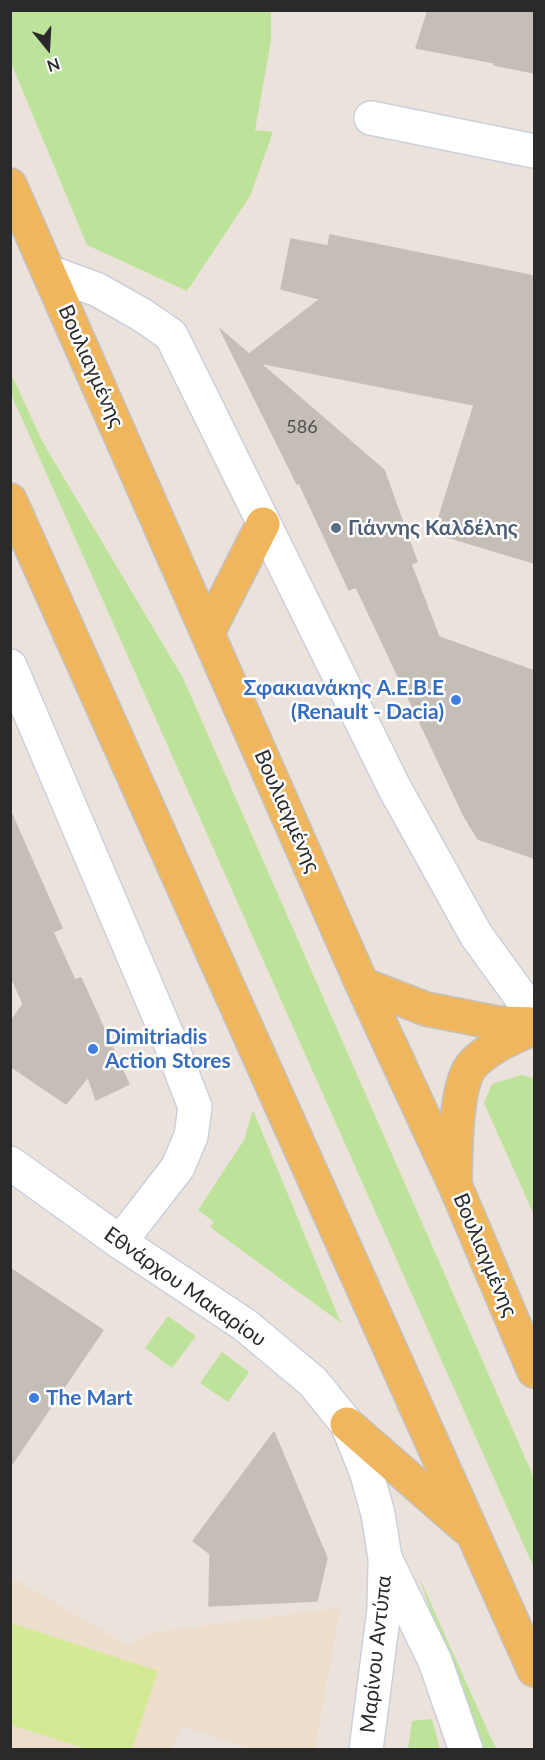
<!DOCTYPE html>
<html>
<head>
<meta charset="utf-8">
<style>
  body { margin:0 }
  #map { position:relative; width:545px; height:1760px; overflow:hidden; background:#ece2dc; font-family:Lato,sans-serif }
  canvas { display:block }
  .frame { position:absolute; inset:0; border:12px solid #2a2a2a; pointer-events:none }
  .north { position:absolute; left:18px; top:18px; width:60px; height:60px; -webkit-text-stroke:4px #fff; paint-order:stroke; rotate:162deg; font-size:16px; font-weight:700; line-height:24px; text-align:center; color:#2a2a2a }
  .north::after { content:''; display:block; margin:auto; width:21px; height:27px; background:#2a2a2a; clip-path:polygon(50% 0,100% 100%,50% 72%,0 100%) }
</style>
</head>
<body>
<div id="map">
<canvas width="545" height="1760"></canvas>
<div class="frame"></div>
<div class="north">N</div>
</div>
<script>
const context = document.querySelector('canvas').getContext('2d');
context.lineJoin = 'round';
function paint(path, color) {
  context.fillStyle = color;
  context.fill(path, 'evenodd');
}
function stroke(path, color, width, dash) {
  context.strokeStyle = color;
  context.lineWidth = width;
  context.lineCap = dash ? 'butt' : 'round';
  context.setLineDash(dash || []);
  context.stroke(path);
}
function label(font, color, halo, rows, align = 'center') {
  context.font = font + ' Lato,sans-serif';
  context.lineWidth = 5;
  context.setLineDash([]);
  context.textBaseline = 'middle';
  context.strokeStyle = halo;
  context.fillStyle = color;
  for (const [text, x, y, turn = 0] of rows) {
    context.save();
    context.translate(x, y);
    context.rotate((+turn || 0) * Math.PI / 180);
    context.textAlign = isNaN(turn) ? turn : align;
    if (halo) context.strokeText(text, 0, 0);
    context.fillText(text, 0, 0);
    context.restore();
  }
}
const education = new Path2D(`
  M 10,1576 L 128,1646 L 150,1633 L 340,1608 L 315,1749 L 251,1749 L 181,1726 L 172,1749 L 132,1749 L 158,1671 L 11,1623 Z
  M 11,1725 L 87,1749 L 11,1749 Z`);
const green = new Path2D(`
  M 10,11 L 271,11 L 271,41 L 255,130 L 273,132 L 250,196 L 187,291 L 87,245 L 11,63 Z
  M 10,371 L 42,441 L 183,678 L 534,1478 L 534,1568 L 11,394 Z
  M 522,1075 L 534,1078 L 534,1215 L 484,1103 L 492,1084 Z
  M 253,1110 L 341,1323 L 210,1227 L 214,1222 L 198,1210 L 244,1140 Z
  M 168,1316 L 196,1336 L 172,1368 L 145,1348 Z
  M 222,1352 L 249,1372 L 228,1402 L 200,1383 Z
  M 419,1577 L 491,1738 L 497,1749 L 478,1749 Z
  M 432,1719 L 440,1749 L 408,1749 L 412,1721 Z`);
const pitch = new Path2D(`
  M 11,1623 L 158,1671 L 132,1749 L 87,1749 L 11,1725 Z`);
const building = new Path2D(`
  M 428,10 L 534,10 L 534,73 L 494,65 L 495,63 L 416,48 Z
  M 330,235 L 534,276 L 534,563 L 434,533 L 474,405 L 260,363 L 384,470 L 417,562 L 411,564 L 439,637 L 534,671 L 534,858 L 478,839 L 464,816 L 356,587 L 349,590 L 299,483 L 297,484 L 220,329 L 249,354 L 320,299 L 281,289 L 291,239 L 328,246 Z
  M 10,810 L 62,928 L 53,932 L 75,980 L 81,978 L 129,1084 L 96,1100 L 88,1077 L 66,1104 L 10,1066 L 10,1023 L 23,1004 L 10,974 Z
  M 10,1268 L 103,1330 L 10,1467 Z
  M 274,1432 L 327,1558 L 317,1601 L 209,1606 L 210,1554 L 193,1541 Z`);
const street = new Path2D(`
  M 371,118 L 534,151
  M 10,666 L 168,1037 L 195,1107 L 191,1136 L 178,1167 L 120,1242
  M 10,1163 L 120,1242 L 245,1325 L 313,1382 L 347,1424 L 366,1471 L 378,1514 L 385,1558 L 435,1661 L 466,1750
  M 366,1750 L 384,1610 L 385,1562`);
const secondary = new Path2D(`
  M 49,272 L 98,290 L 142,315 L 171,335 L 394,787 L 476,935 L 534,1015`);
const primary = new Path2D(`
  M 10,185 L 362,984 L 455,1185 L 534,1371
  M 10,500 L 534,1670
  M 208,632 L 263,524
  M 362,984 L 426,1009 L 497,1023 L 534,1024
  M 455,1181 C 456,1152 454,1083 474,1063 C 491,1046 513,1038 534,1028
  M 347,1424 L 465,1527`);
const markers = [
  [336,528,6,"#5c6f8a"],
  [456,700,6,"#3f7fe0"],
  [93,1049,6,"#3f7fe0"],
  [34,1398,6,"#3f7fe0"]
];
const numberNames = [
  ["586",302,427]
];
const streetNames = [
  ["Βουλιαγμένης",91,366,66],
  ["Βουλιαγμένης",287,811,66],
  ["Βουλιαγμένης",485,1255,67],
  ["Εθνάρχου Μακαρίου",185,1287,35],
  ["Μαρίνου Αντύπα",376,1654,-84]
];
const serviceNames = [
  ["Γιάννης Καλδέλης",348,528]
];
const shopNames = [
  ["Σφακιανάκης Α.Ε.Β.Ε",444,688,"right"],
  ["(Renault - Dacia)",444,712,"right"],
  ["Dimitriadis",105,1037],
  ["Action Stores",105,1061],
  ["The Mart",46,1398]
];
paint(education, '#edddcb');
paint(green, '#bde299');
paint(pitch, '#d3e994');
paint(building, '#c4beb7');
stroke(building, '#c7beb6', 1.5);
stroke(street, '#cad0dc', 36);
stroke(secondary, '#cad0dc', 36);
stroke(primary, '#c3c3c3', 36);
stroke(street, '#fff', 33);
stroke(secondary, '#fff', 33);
stroke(primary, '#efb65e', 33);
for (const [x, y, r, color] of markers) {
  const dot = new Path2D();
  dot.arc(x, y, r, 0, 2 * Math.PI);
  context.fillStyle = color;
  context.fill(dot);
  stroke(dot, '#fff', 2);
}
label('18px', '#504f4d', null, numberNames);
label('21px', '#2a2a2a', '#fff', streetNames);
label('bold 21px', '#4e5e75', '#fff', serviceNames, 'left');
label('bold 21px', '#366cbe', '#fff', shopNames, 'left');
</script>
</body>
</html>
